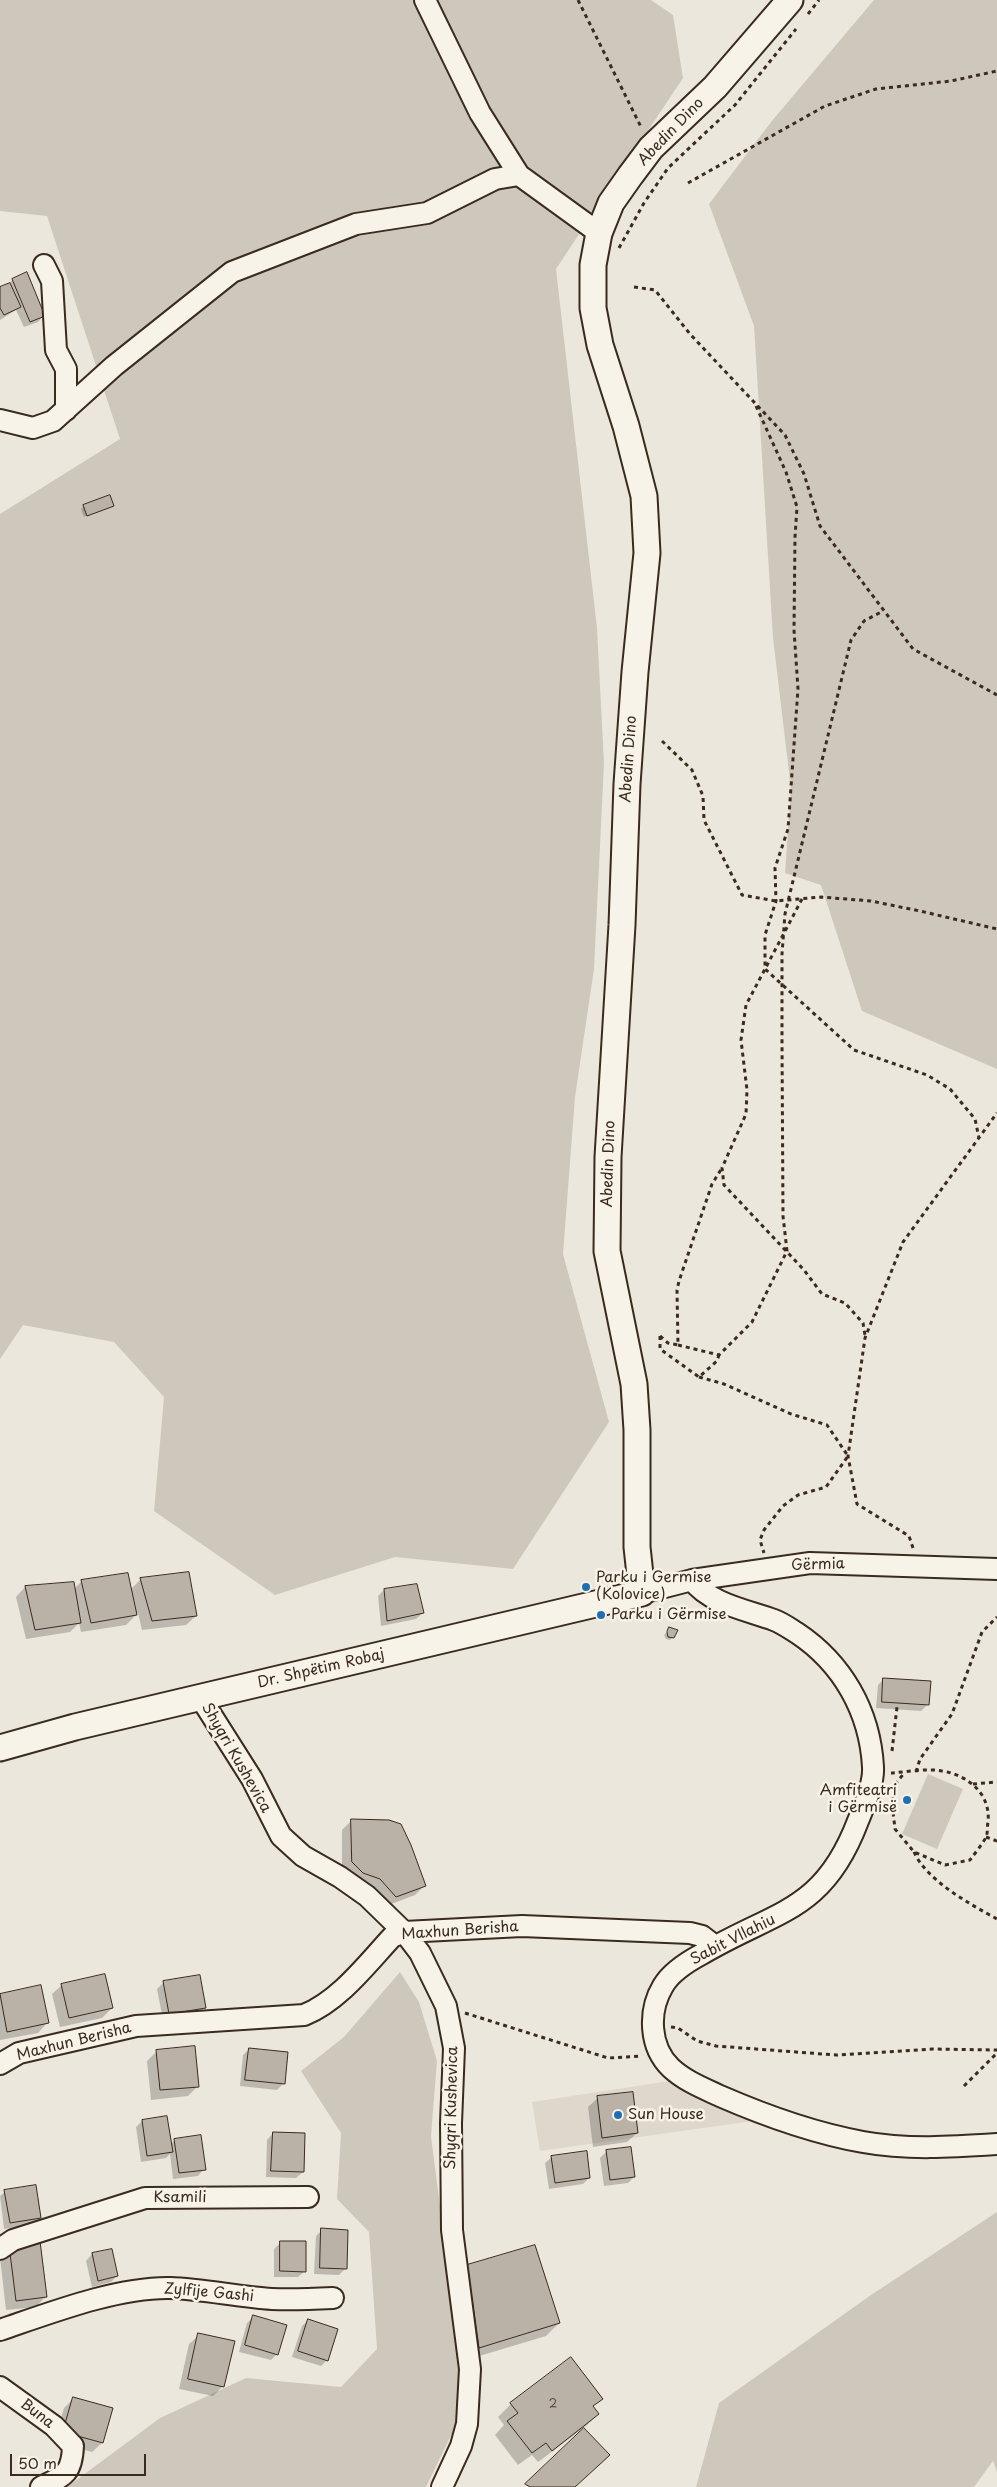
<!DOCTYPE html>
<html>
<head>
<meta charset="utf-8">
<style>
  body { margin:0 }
  #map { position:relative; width:997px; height:2487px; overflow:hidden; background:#ece7dc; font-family:"Playpen Sans",sans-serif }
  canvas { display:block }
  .scale { position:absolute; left:10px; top:2454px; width:136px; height:22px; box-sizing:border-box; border:2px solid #3b2a1e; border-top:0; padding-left:6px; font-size:15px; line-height:18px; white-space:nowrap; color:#3b2a1e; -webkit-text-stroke:4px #f7f3e8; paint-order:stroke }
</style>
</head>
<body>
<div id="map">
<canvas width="997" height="2487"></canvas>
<div class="scale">50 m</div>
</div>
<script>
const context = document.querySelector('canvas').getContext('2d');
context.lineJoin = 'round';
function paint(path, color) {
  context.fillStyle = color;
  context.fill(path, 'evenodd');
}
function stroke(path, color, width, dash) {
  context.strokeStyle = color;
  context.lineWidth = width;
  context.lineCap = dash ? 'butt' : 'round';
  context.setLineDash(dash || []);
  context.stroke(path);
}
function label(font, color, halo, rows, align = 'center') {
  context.font = font + ' "Playpen Sans",sans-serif';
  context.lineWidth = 5;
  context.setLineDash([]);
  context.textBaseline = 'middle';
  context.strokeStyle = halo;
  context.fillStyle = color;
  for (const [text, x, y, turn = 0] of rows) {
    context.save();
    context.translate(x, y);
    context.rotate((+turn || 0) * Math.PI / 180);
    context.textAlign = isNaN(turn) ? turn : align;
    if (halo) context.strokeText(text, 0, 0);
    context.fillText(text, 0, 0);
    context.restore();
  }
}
const built = new Path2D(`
  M 670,2081 L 702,2099 L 753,2121 L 540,2151 L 532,2102 Z`);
const green = new Path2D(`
  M 0,0 L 651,0 L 673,15 L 683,78 L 556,269 L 597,628 L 604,763 L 594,969 L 575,1097 L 563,1254 L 609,1422 L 513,1569 L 395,1557 L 275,1595 L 154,1511 L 164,1397 L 114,1342 L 23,1325 L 0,1359 L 0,514 L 120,439 L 47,216 L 0,211 Z
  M 874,0 L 997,0 L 997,1069 L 862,1011 L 821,885 L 785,873 L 791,789 L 773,638 L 754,326 L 709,204 L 771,122 Z
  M 928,1774 L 963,1789 L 937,1849 L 902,1834 Z
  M 400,1972 L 419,2002 L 437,2061 L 431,2136 L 456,2332 L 462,2413 L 426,2487 L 67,2487 L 160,2418 L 246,2378 L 341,2387 L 377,2349 L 369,2232 L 337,2199 L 341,2133 L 301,2071 L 344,2037 Z
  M 997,2212 L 997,2472 L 993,2461 L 974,2487 L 696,2487 L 719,2403 L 871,2295 Z`);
const shadow = new Path2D(`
  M 13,280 L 44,315 L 38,322 L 24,327 L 16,310 L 0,320 L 0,289 Z
  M 113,505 L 84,517 L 81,509 L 84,506 Z
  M 141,1579 L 196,1616 L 186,1625 L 142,1630 L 138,1613 L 126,1625 L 81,1632 L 79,1623 L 70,1632 L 26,1639 L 16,1597 L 25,1587 L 74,1589 L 82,1581 L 130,1590 Z
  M 384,1590 L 423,1613 L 416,1619 L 381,1626 L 378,1596 Z
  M 670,1629 L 673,1637 L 670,1640 L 666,1639 L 664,1635 Z
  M 884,1679 L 928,1704 L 921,1711 L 876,1708 L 878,1685 Z
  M 352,1820 L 425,1885 L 415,1895 L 386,1906 L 342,1872 L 342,1830 Z
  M 163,1983 L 205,2007 L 198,2014 L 163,2020 L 157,1989 Z
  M 62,1985 L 112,2008 L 102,2018 L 60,2027 L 52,1994 Z
  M 40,1987 L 47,2023 L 38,2033 L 0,2040 L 0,1995 Z
  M 249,2049 L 284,2083 L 277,2090 L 240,2086 L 243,2055 Z
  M 157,2051 L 198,2086 L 188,2096 L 151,2100 L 147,2061 Z
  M 598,2098 L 637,2133 L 627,2142 L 593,2147 L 588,2107 Z
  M 142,2121 L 171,2144 L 175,2140 L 204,2169 L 198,2176 L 173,2179 L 170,2154 L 166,2158 L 141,2162 L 136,2127 Z
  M 273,2133 L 303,2172 L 296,2178 L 266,2177 L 267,2140 Z
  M 606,2152 L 634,2177 L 628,2183 L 604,2186 L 600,2158 Z
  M 552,2157 L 589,2178 L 583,2184 L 549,2189 L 545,2163 Z
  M 5,2192 L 40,2218 L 34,2224 L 4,2229 L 0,2196 Z
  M 322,2230 L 345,2269 L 339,2275 L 314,2274 L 316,2236 Z
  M 280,2243 L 305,2271 L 298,2277 L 274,2277 L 274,2249 Z
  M 9,2246 L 45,2297 L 36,2307 L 6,2310 L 0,2258 Z
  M 92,2254 L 117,2276 L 111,2282 L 92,2287 L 86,2261 Z
  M 468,2266 L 559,2323 L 546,2336 L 466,2360 L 455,2279 Z
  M 253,2317 L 277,2354 L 271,2360 L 239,2352 L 247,2323 Z
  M 308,2320 L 327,2360 L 321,2366 L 292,2357 L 302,2326 Z
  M 199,2335 L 223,2386 L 213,2396 L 179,2389 L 189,2344 Z
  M 571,2359 L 601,2398 L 592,2407 L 598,2414 L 585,2427 L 538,2462 L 532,2455 L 518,2465 L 495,2435 L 504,2425 L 498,2417 L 511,2404 Z
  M 74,2398 L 102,2443 L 92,2452 L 54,2442 L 64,2408 Z`);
const building = new Path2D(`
  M 27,272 L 45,316 L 30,322 L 12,279 Z
  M 10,283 L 21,307 L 4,315 L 0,308 L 0,287 Z
  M 110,495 L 114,506 L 87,516 L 83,505 Z
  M 189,1572 L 197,1616 L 152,1621 L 140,1578 Z
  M 128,1573 L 137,1615 L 91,1623 L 81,1580 Z
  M 74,1582 L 81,1623 L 35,1630 L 25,1586 Z
  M 417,1584 L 424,1613 L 387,1621 L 384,1589 Z
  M 669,1627 L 678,1630 L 674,1638 L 668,1637 L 667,1632 Z
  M 883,1678 L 931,1681 L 929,1705 L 882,1702 Z
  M 351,1819 L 389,1820 L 401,1824 L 411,1845 L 426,1886 L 396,1897 L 380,1879 L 363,1873 L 352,1862 Z
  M 105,1974 L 113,2008 L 69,2018 L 61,1984 Z
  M 200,1975 L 206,2008 L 169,2014 L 163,1981 Z
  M 41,1985 L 49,2023 L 7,2032 L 0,1994 Z
  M 195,2046 L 199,2087 L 160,2090 L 156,2050 Z
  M 249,2048 L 288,2052 L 285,2084 L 245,2080 Z
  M 633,2092 L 638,2133 L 602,2138 L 597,2096 Z
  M 167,2116 L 173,2152 L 147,2156 L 142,2120 Z
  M 273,2132 L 305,2133 L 304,2172 L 271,2171 Z
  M 201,2135 L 206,2170 L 179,2173 L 174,2139 Z
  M 631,2147 L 635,2177 L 610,2180 L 606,2150 Z
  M 587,2151 L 590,2178 L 555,2183 L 551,2156 Z
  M 36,2185 L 41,2218 L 10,2223 L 4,2190 Z
  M 321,2228 L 348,2230 L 347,2269 L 320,2268 Z
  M 40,2241 L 47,2297 L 16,2301 L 9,2245 Z
  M 280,2241 L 306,2241 L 306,2272 L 280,2271 Z
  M 535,2245 L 560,2323 L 479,2348 L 467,2265 Z
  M 112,2249 L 118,2276 L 98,2281 L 92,2253 Z
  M 253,2315 L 287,2325 L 278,2355 L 245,2345 Z
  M 308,2319 L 338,2329 L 328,2361 L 298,2351 Z
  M 198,2333 L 235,2341 L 224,2387 L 188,2379 Z
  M 571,2357 L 603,2399 L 593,2406 L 599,2414 L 552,2451 L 546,2443 L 532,2453 L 507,2421 L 518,2413 L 510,2403 Z
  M 73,2397 L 113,2408 L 103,2443 L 63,2432 Z
  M 584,2428 L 610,2455 L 575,2487 L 530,2487 L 525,2484 Z`);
const path = new Path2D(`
  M 578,0 L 642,129
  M 808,14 L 819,0
  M 688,183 L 825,106 L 876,89 L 951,81 L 997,71
  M 619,248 L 644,203 L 668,168 L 735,105 L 796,29
  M 634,287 L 655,290 L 690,334 L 785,435 L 804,474 L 820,526 L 913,649 L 997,695
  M 756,406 L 786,472 L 797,507 L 795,537 L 794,630 L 798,689 L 788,829 L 775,868 L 776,901 L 765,935 L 765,969 L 854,1050 L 927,1075 L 950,1089 L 975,1119 L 979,1138
  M 662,741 L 692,770 L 703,796 L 704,820 L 742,895 L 776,901 L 821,897 L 871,901 L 920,911 L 997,929
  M 802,899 L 746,1005 L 741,1040 L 747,1090 L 746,1114 L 722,1168 L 724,1185 L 804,1270 L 822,1294 L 845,1303 L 863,1323 L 865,1335
  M 660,1336 L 668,1343 L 678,1345 L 677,1290 L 679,1281 L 712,1184 L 722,1168
  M 660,1336 L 660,1349 L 699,1377 L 717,1361 L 719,1355
  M 678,1345 L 719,1355 L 752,1322 L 787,1251 L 783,1216 L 782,1041 L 782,954 L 785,914 L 851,640 L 864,621 L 883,611
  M 699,1377 L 724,1384 L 791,1414 L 827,1425 L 848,1456 L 826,1487 L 798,1495 L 783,1506 L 764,1530 L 760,1540 L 764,1553
  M 913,1548 L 909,1536 L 857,1504 L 848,1456 L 865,1338 L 903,1242 L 997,1113
  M 892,1751 L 897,1707
  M 916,1772 L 920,1759 L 952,1714 L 982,1632 L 997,1617
  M 891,1773 C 907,1772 926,1768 942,1771 C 968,1775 991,1794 988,1822 C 987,1827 988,1833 986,1837 C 982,1845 975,1853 970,1860 L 945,1865 L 914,1852 L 895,1829 L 892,1803 L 897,1782 L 905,1772
  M 973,1784 L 997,1782
  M 986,1837 L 997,1841
  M 914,1852 C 927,1881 970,1904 997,1919
  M 465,2013 L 608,2058 L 642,2056
  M 671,2027 L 678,2028 L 697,2041 L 716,2046 L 836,2055 L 932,2049 L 997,2050
  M 964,2086 L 997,2053`);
const minor = new Path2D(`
  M 425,0 L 480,113 L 519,175
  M 44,265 L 52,281 L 56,350 L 66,369 L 66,410
  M 0,420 L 33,428 L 53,421 L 114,366 L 232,272 L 356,224 L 427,213 L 495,179 L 519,175 L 599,233
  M 692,1580 C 710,1604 747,1610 774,1620 C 782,1623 789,1628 797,1633 C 842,1663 870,1711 873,1767 C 874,1784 864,1806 858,1821 C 823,1913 776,1910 702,1954 C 687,1962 671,1972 663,1986 C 648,2011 649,2047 671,2068 C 685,2081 703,2088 720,2096 C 766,2116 813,2133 863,2142 C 907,2150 952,2147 997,2144
  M 642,1593 L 692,1580 L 810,1563 L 997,1569
  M 200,1697 L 252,1779 L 281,1836 L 303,1856 L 340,1877 L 367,1896 L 404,1932 L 420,1953 L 446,2006 L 454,2048 L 451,2123 L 452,2230 L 470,2369 L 467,2424 L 461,2446 L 442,2487
  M 0,2064 L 19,2053 L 136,2026 L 304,2015 C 339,2001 367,1964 392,1937 L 404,1932 L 522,1926 L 690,1933 L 702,1936 L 715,1946
  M 0,2249 L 13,2240 L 145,2198 L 308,2197
  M 0,2330 C 50,2313 117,2287 170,2288 C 204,2289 238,2297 272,2299 C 292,2300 313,2299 333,2298
  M 0,2387 L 54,2426 L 73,2446 C 72,2474 64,2476 41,2487`);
const tertiary = new Path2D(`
  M 0,1748 L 75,1727 L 642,1593 L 637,1547 L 637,1430 L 634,1384 L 607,1251 L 608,1157 L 622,925 L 627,784 L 635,672 L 647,553 L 644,496 L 626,426 L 600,345 L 593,308 L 593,265 L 599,233 L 611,203 L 630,176 L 651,148 L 715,87 L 790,0`);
const markers = [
  [586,1587,5,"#1f6fb2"],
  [601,1615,5,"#1f6fb2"],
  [907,1800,5,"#1f6fb2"],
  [618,2115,5,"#1f6fb2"]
];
const numberNames = [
  ["2",553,2405]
];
const streetNames = [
  ["Abedin Dino",671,132,-46],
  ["Abedin Dino",629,759,-86],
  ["Abedin Dino",609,1164,-88],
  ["Gërmia",818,1565,-2],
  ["Dr. Shpëtim Robaj",321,1669,-13],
  ["Shyqri Kushevica",236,1758,60],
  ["Maxhun Berisha",460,1931,-4],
  ["Sabit Vllahiu",733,1940,-27],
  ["Maxhun Berisha",74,2042,-14],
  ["Shyqri Kushevica",452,2108,-89],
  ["Ksamili",180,2198],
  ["Zylfije Gashi",209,2293,5],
  ["Buna",37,2414,37]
];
const poiNames = [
  ["Parku i Germise",596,1578],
  ["(Kolovice)",596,1595],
  ["Parku i Gërmise",611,1615],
  ["Amfiteatri",897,1791,"right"],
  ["i Gërmisë",897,1808,"right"],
  ["Sun House",628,2115]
];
paint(built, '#ddd7cc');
paint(green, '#cec8bc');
paint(shadow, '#0003');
paint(building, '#bab2a7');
stroke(building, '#3b2a1e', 1);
stroke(minor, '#3b2a1e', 24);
stroke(tertiary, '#3b2a1e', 29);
stroke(path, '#3b2a1e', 3, [4, 4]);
stroke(minor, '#f7f3e8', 20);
stroke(tertiary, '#f7f3e8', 25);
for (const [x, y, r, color] of markers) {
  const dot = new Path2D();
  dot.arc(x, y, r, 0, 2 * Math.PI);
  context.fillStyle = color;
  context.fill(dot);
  stroke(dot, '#f7f3e8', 2);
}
label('12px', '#5b4c40', null, numberNames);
label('15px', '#3b2a1e', '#f7f3e8', streetNames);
label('15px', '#3b2a1e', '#f7f3e8', poiNames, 'left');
</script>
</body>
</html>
